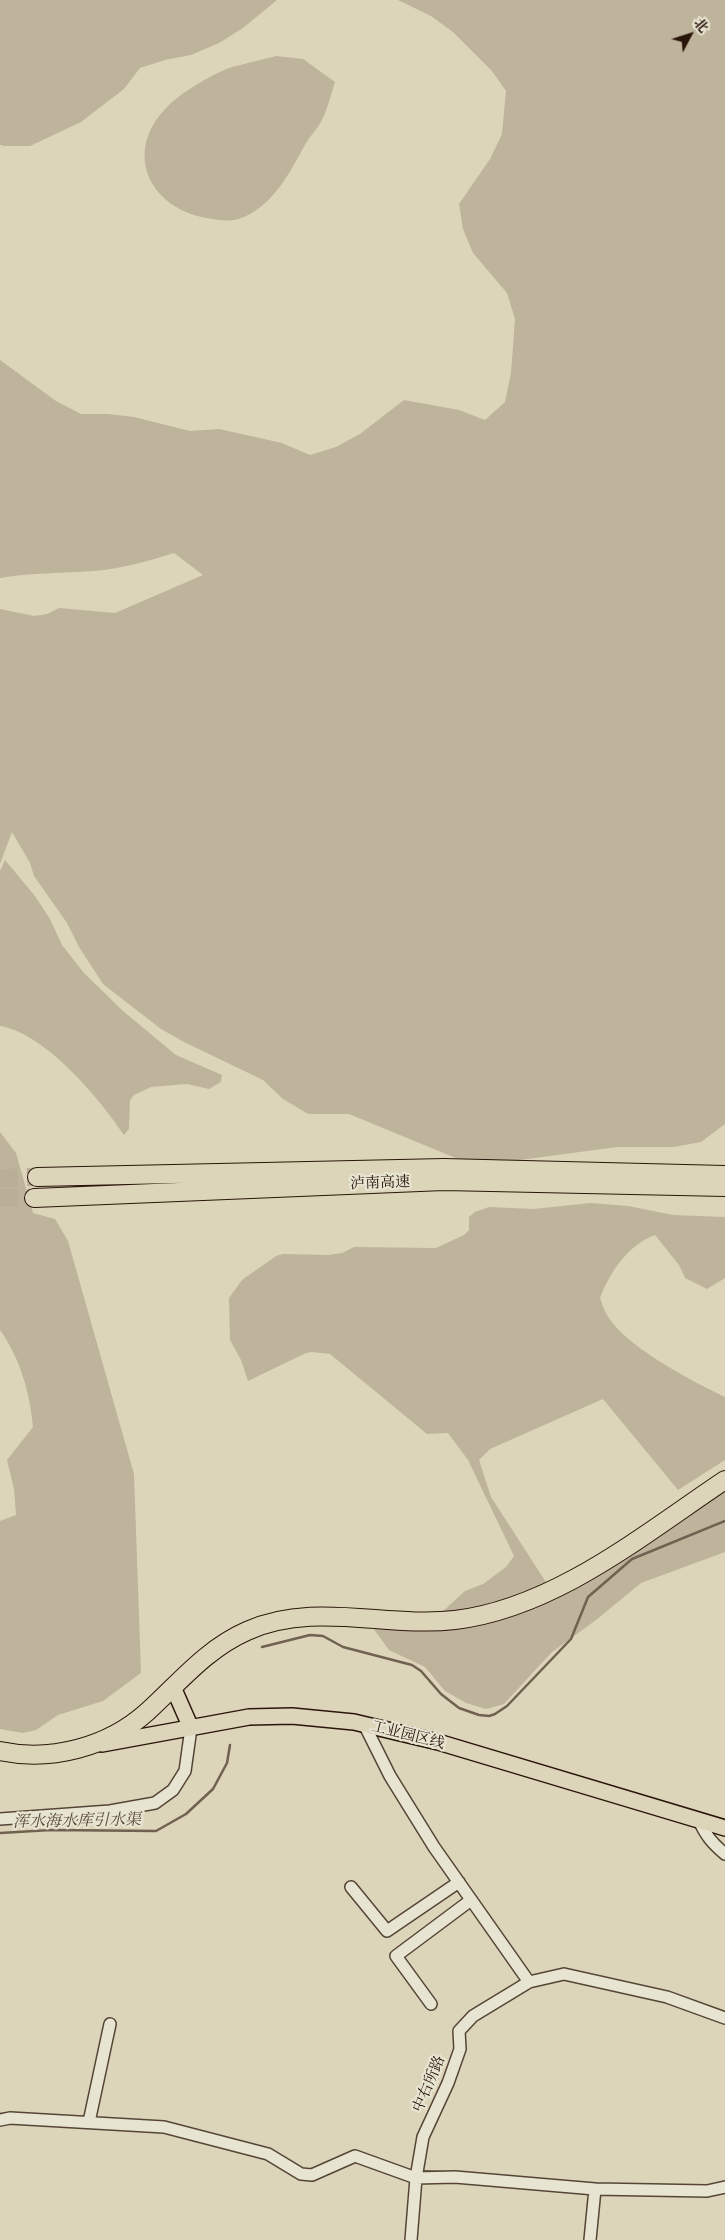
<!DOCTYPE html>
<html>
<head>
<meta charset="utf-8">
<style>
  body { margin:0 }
  #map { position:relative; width:725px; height:2240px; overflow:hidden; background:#dcd5b9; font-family:"Libre Caslon Text","Noto Serif SC",serif }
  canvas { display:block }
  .north { position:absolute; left:665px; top:10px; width:50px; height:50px; -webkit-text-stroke:4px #e8e4d2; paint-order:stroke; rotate:50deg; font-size:14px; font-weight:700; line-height:20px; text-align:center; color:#2a150a }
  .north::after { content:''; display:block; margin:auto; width:18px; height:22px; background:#2a150a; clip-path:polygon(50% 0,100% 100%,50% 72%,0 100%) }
</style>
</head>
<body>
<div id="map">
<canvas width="725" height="2240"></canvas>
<div class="north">北</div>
</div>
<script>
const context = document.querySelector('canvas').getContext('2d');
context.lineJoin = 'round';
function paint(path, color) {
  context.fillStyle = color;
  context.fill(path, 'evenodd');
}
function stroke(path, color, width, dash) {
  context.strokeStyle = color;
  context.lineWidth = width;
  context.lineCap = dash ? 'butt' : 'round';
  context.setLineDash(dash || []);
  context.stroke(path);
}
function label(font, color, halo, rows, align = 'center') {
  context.font = font + ' "Libre Caslon Text","Noto Serif SC",serif';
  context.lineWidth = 4.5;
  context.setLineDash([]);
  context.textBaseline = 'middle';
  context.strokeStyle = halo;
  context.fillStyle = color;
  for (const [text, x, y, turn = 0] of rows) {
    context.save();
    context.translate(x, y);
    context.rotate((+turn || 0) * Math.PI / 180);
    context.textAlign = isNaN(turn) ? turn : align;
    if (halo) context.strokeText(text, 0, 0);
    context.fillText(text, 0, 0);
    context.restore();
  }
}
const green = new Path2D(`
  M 0,0 L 277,0 L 243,28 L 219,43 L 191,55 L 165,60 L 140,68 L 124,89 L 81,122 L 30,146 L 4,146 L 0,145 Z
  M 398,0 L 725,0 L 725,1124 L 701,1142 L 674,1147 L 617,1147 L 475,1166 L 349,1114 L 308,1114 L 283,1099 L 263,1080 L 184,1042 L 161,1029 L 103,984 L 79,947 L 67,923 L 34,876 L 30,863 L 12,832 L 0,864 L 0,609 L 34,616 L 47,614 L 59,608 L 115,613 L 203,575 L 174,553 C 148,561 121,569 93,571 C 62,573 31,573 0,578 L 0,360 L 56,401 L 81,414 L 108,414 L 134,417 L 190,431 L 219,429 L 282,443 L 310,455 L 336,447 L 360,434 L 404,400 L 459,410 L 485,420 L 505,402 L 511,373 L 515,319 L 507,293 L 473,253 L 463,229 L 459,204 L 490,159 L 502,134 L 506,91 L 492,71 L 453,32 L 431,16 Z
  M 276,56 L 303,59 L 335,82 C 331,94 328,107 323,118 C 319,127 311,135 306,143 C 290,172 275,203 244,217 C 231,223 219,220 206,218 C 145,206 123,148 170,104 C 184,91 214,73 232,67 C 247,63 262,60 276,56 Z
  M 5,860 L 35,896 L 50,919 L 62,945 L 84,973 L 123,1011 L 176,1055 L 222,1075 L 221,1082 L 209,1089 L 187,1084 L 151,1087 L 134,1095 L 130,1100 L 129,1129 L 124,1135 C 100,1099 45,1033 0,1026 L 0,871 Z
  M 0,1132 L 16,1153 L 33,1213 L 55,1219 L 68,1241 L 134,1474 L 141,1673 L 103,1701 L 58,1715 L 36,1730 L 23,1733 L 0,1729 L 0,1521 L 16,1515 L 14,1489 L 7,1460 L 33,1427 C 30,1393 20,1358 0,1330 Z
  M 591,1203 L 628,1206 L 673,1215 L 725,1217 L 725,1278 L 707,1289 L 685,1278 L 679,1265 L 655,1235 C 628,1245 610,1272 600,1298 C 602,1303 603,1308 606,1313 C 622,1345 692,1381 725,1397 L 725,1460 L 678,1490 L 603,1399 L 490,1449 L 479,1460 L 491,1497 L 553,1593 L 725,1485 L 725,1552 L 641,1583 L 596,1620 L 552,1652 L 504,1704 L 486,1709 L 466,1703 L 445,1691 L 425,1667 L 389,1650 L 373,1628 L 427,1626 L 465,1591 L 483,1584 L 506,1567 L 514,1556 L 468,1460 L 448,1433 L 427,1434 L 330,1354 L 312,1352 L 306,1353 L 248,1381 L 241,1360 L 230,1340 L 229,1298 L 242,1280 L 276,1256 L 283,1254 L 328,1255 L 342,1253 L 354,1247 L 436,1248 L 464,1235 L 469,1230 L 469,1217 L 475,1212 L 489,1207 L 533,1209 Z`);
const stream = new Path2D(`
  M 262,1647 L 310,1635 L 323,1636 L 343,1647 L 412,1665 L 421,1671 L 441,1694 L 459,1708 L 479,1715 L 489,1716 L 495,1714 L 507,1706 L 571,1639 L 588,1597 L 632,1559 L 725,1521
  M 0,1833 L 51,1830 L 156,1831 L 186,1814 L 213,1789 L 227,1763 L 230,1745
  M 420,2171 L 442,2172`);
const highwayTunnel = new Path2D(`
  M 0,1178 L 37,1177
  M 0,1198 L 34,1198`);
const minor = new Path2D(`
  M 364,1724 L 390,1776 L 434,1847 L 529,1982
  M 0,1819 L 110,1811 L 155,1803 L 173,1790 L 185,1771 L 191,1728
  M 699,1820 C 705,1835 713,1844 725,1854
  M 351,1887 L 387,1931 L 459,1882
  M 431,2004 L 396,1956 L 471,1900
  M 0,2120 L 10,2118 L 164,2127 L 268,2154 L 301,2174 L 312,2175 L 355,2156 L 416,2178 L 411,2240
  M 89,2122 L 110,2024
  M 595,2189 L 707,2191 L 725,2187
  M 590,2240 L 595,2189 L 455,2177 L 416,2178 L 423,2137 L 448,2083 L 460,2049 L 459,2031 L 473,2016 L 529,1982 L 564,1974 L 667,1997 L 725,2018`);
const major = new Path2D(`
  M 173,1687 L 191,1728
  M 102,1744 L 249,1717 L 292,1716 L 354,1722 L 438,1742 L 725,1828`);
const highway = new Path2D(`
  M 37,1177 L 444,1168 L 725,1175
  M 34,1198 L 444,1181 L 725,1187
  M 0,1751 C 51,1762 108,1747 147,1712 C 179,1683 206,1649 247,1631 C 313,1601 386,1628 455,1620 C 555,1608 644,1534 725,1480`);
const streetNames = [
  ["泸南高速",380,1183,-2],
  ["工业园区线",408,1735,14],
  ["中右所路",429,2084,-67]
];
const waterNames = [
  ["浑水海水库引水渠",77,1821,-1]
];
paint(green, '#beb49b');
stroke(stream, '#706150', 2.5);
stroke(highwayTunnel, '#b8af96', 18, [18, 9]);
stroke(minor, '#564536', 14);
stroke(major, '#2a150a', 18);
stroke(highway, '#2a150a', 20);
stroke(minor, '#e8e4d2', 11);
stroke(major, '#dcd5b9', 15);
stroke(highway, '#dcd5b9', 18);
label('15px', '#2a150a', '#e8e4d2', streetNames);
label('italic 16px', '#594838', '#e8e4d2', waterNames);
</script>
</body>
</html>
